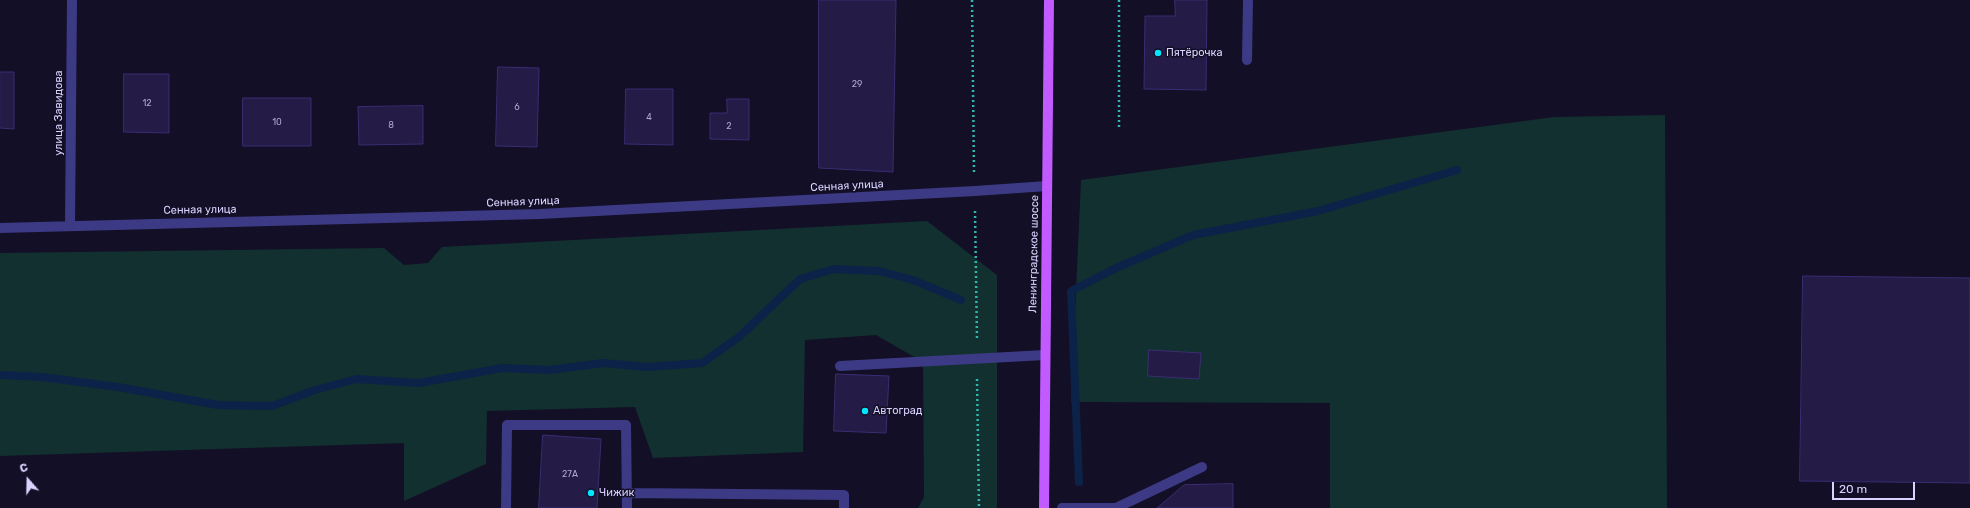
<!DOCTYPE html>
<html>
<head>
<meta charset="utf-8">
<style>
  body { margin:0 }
  #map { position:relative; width:1970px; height:508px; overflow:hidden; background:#130f26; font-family:Rubik,sans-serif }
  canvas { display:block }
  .north { position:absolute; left:8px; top:460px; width:40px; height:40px; -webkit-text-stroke:3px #130f26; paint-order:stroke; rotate:340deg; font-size:11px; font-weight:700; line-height:16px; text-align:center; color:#d9d4ff }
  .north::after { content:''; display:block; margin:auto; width:14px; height:18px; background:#d9d4ff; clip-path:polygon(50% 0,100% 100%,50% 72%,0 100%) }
  .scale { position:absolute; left:1832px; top:482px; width:83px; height:18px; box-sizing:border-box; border:2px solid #d9d4ff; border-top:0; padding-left:5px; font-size:12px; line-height:14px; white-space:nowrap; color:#d9d4ff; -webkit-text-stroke:3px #130f26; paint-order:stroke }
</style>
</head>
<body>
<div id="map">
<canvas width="1970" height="508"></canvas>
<div class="north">С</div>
<div class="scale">20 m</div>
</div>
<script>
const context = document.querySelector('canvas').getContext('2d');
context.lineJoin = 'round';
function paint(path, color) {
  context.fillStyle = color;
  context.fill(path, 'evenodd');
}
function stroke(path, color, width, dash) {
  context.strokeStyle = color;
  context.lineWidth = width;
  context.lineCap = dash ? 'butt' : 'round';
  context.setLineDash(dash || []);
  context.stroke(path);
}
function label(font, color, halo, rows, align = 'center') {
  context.font = font + ' Rubik,sans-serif';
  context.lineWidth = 3;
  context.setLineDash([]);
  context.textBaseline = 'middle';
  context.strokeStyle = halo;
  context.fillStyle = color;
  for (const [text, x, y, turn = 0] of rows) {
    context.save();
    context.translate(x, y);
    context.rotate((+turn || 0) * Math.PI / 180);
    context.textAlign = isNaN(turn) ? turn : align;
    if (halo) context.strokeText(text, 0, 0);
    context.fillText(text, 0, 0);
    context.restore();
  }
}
const green = new Path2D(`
  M 1665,115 L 1667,508 L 1330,508 L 1330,403 L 1071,402 L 1081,180 L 1554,117 Z
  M 927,221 L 997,275 L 997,508 L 918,508 L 924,497 L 923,362 L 876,335 L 805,340 L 803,452 L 653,458 L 635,407 L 487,411 L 486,464 L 404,501 L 404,443 L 0,456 L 0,253 L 384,248 L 404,265 L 428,263 L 442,247 Z`);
const stream = new Path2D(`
  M 0,375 L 42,377 L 118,387 L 218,405 L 272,406 L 315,390 L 356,379 L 419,383 L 502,368 L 550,370 L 603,363 L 648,367 L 702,363 L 739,337 L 800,279 L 834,269 L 879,271 L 913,280 L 961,300
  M 1079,482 L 1071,291 L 1116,268 L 1193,235 L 1318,211 L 1457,170`);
const building = new Path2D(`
  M 819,0 L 896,0 L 893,172 L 819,168 Z
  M 1175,0 L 1207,0 L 1206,90 L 1144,89 L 1145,16 L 1175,16 Z
  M 498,67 L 539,68 L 537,147 L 496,146 Z
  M 0,72 L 14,72 L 14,129 L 0,128 Z
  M 124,74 L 169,74 L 169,133 L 124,132 Z
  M 626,89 L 673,89 L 673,145 L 625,144 Z
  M 243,98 L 311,98 L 311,146 L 243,146 Z
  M 727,99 L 749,99 L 749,140 L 710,139 L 710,113 L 727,113 Z
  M 423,106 L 423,144 L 359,145 L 358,107 Z
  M 1803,276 L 1970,278 L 1970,483 L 1800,481 Z
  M 1149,350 L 1201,353 L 1199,379 L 1148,376 Z
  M 836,374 L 889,376 L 886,433 L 834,431 Z
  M 543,435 L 601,439 L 597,508 L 539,508 Z
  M 1233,484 L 1233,508 L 1157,508 L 1184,485 Z`);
const path = new Path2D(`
  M 972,0 L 974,172
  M 1119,127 L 1119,0
  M 975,211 L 977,340
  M 977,379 L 979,508`);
const minor = new Path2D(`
  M 1247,60 L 1248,0
  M 70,226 L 72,0
  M 0,228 L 540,214 L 975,191 L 1047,186
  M 840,366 L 1045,355
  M 628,493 L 844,495 L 844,508
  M 1118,507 L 1202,467
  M 506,508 L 507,425 L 626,425 L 627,508
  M 1062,508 L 1118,508`);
const major = new Path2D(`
  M 1044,508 L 1049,0`);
const markers = [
  [1158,53,4,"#00e5ff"],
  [865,411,4,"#00e5ff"],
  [591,493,4,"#00e5ff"]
];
const numberNames = [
  ["29",857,84],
  ["12",147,103],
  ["6",517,107],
  ["4",649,117],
  ["10",277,122],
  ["8",391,125],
  ["2",729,126],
  ["27А",570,474]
];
const poiNames = [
  ["Пятёрочка",1166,53],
  ["Автоград",873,411],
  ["Чижик",599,493]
];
const streetNames = [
  ["улица Завидова",59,113,-90],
  ["Сенная улица",847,186,-3],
  ["Сенная улица",523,202,-2],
  ["Сенная улица",200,210,-1],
  ["Ленинградское шоссе",1034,254,-89]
];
paint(green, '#12302f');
stroke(stream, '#0c2248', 8);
paint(building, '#241b47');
stroke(building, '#3b2d73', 1);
stroke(path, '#2fb8b0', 2.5, [2, 3]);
stroke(minor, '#3d3a85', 10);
stroke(major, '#c25bff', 10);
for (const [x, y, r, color] of markers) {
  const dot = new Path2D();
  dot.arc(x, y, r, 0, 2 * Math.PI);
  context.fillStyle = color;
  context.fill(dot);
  stroke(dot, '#130f26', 1.5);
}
label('9px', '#aca6d1', null, numberNames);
label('11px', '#d9d4ff', '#130f26', poiNames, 'left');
label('11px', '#d9d4ff', '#130f26', streetNames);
</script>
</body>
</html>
